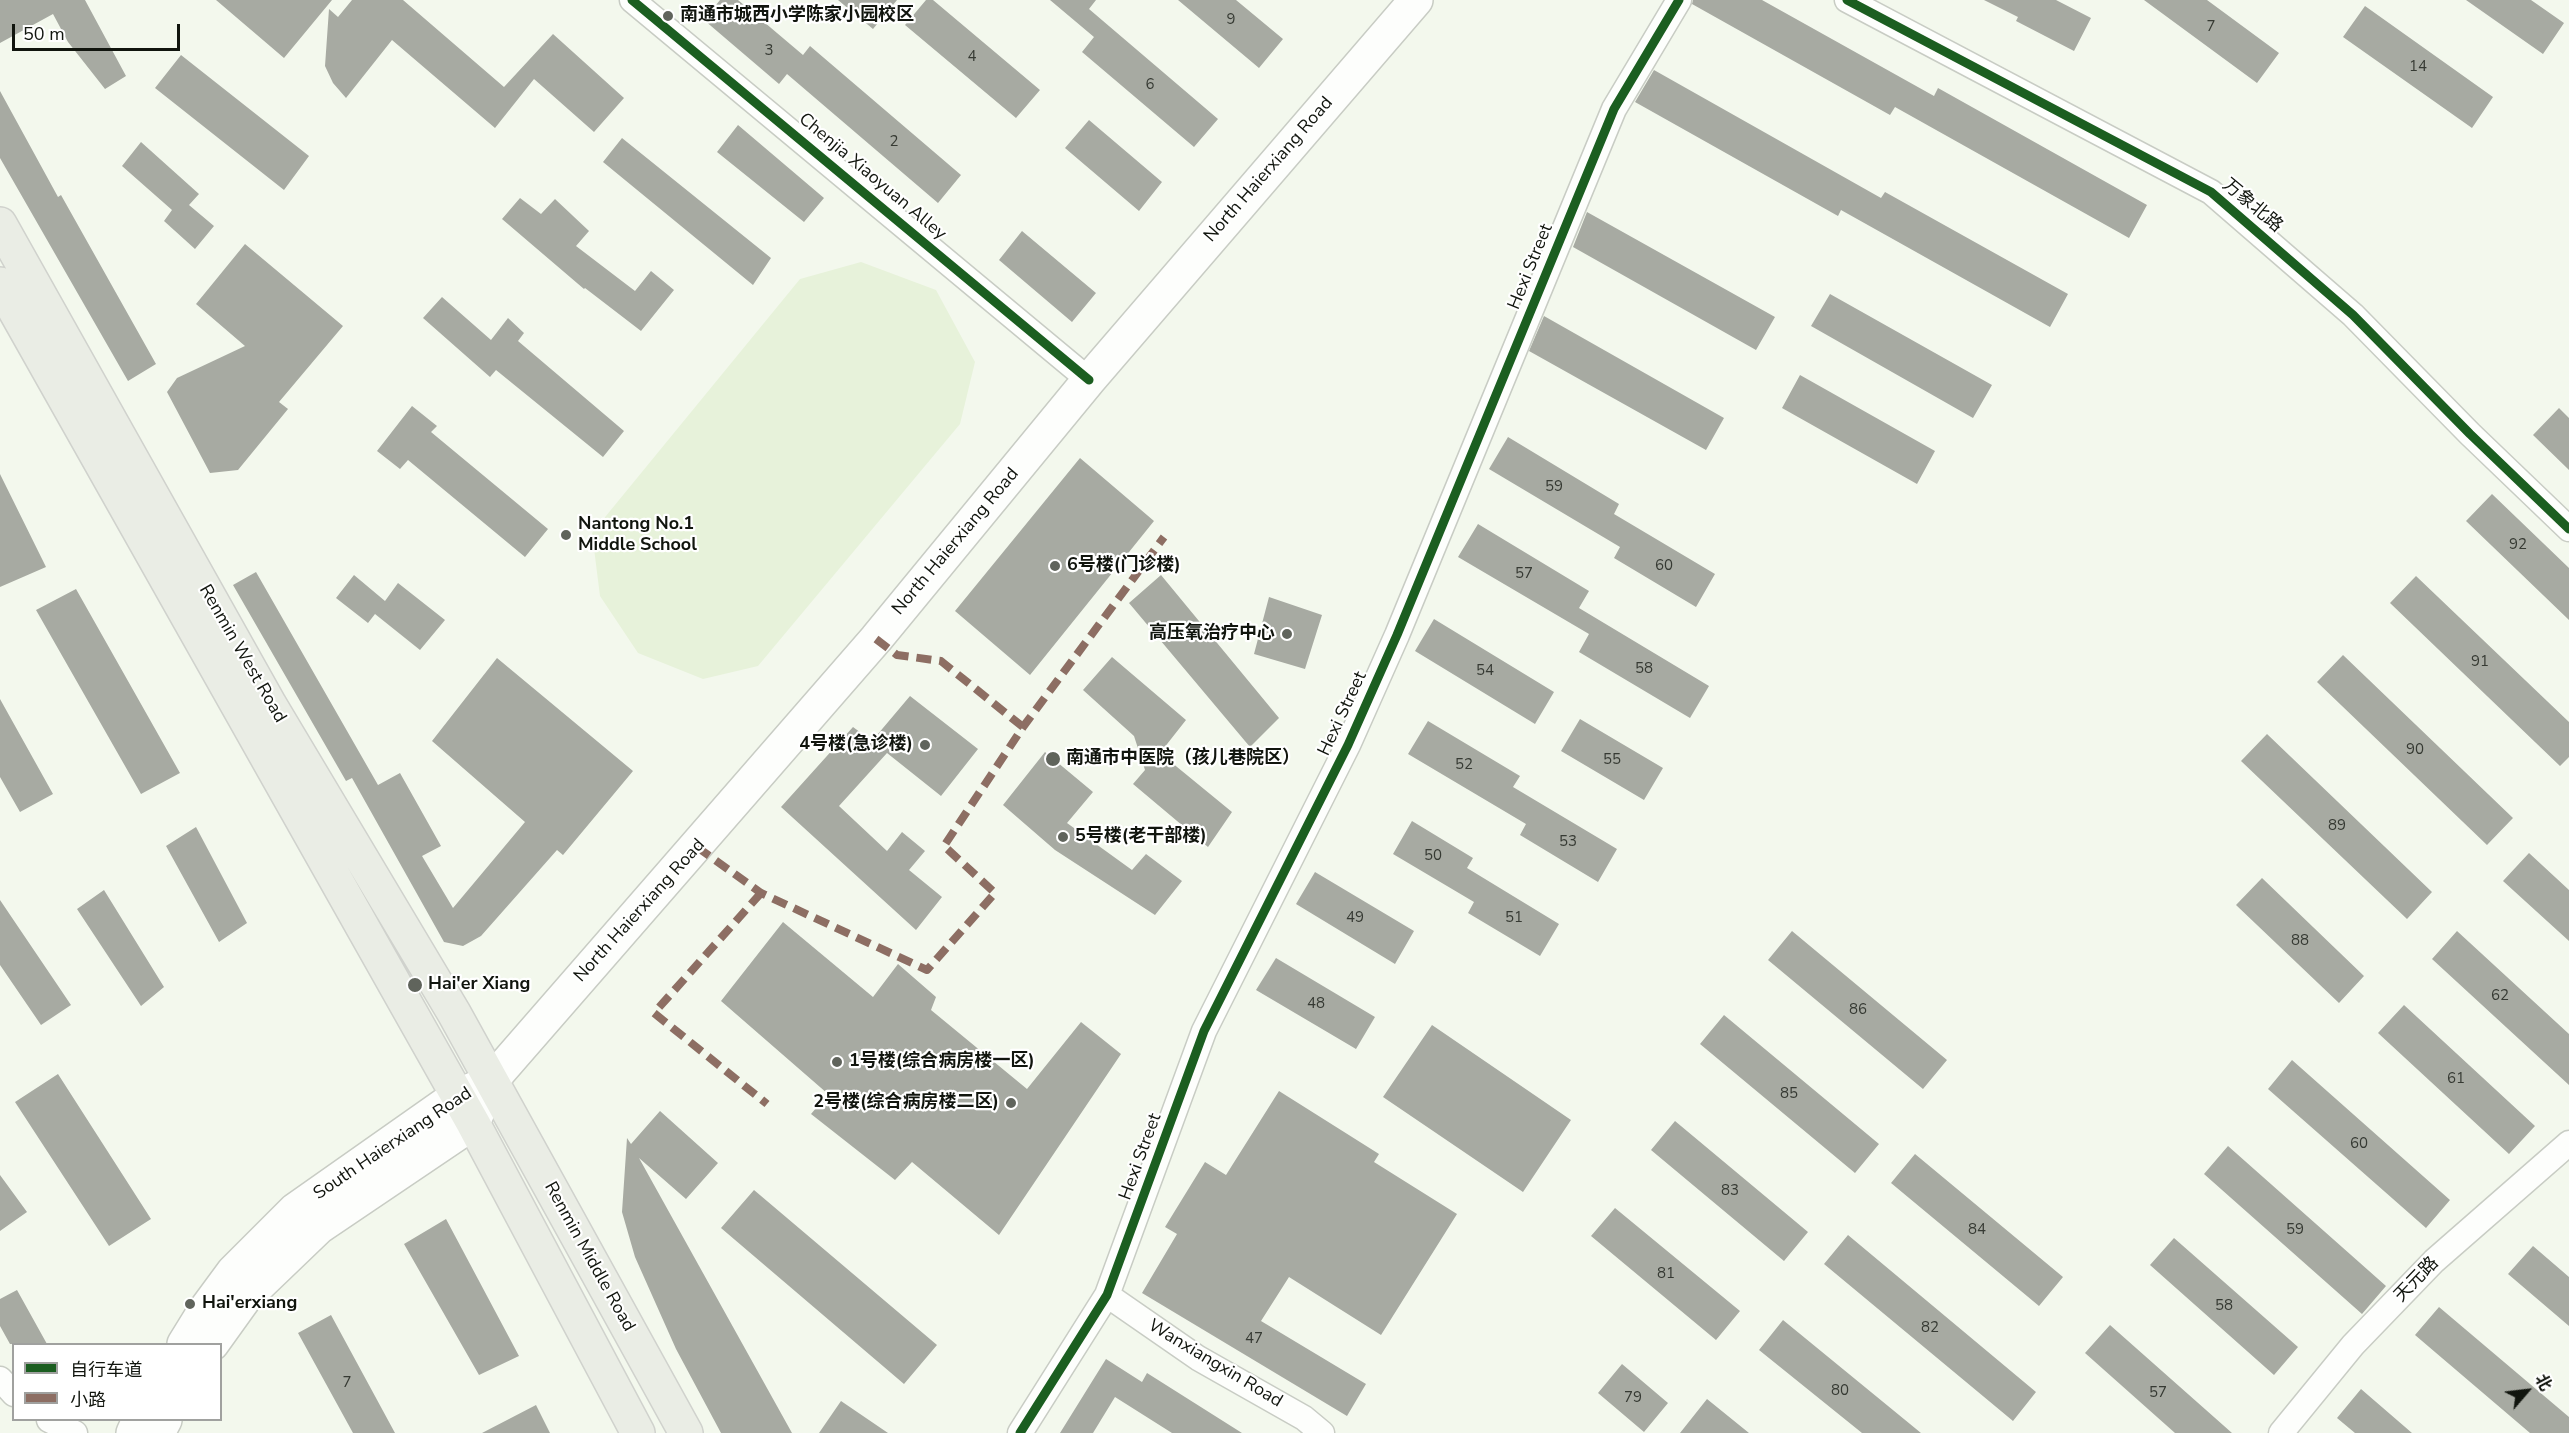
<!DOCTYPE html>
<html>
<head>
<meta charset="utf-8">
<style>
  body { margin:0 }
  #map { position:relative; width:2569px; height:1433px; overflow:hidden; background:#f3f8ed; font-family:"Nunito Sans","Noto Sans SC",sans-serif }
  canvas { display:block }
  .legend { position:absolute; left:12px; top:1343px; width:210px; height:78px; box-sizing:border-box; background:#fff; border:2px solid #a0a19f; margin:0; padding:8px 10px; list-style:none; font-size:18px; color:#11150e }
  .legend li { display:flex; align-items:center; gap:12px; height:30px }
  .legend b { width:30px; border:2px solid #a0a19f }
  .north { position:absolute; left:2497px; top:1361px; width:60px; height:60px; -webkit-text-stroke:4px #fff; paint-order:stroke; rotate:62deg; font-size:16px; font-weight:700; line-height:24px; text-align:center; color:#11150e }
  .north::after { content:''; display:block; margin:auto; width:21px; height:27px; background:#11150e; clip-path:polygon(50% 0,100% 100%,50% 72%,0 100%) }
  .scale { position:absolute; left:12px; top:24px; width:168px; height:27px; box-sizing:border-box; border:3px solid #11150e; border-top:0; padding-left:8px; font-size:18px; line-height:21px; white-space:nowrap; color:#11150e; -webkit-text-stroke:4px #fff; paint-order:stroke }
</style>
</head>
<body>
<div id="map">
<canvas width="2569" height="1433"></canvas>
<ul class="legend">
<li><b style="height:8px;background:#1b5e20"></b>自行车道</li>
<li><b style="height:8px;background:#8d6e63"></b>小路</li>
</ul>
<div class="north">北</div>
<div class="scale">50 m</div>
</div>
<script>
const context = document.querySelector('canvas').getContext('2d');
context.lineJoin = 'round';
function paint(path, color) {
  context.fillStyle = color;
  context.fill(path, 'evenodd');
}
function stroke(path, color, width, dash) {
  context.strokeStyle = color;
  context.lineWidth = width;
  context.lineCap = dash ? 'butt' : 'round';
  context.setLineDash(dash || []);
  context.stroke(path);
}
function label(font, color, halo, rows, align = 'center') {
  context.font = font + ' "Nunito Sans","Noto Sans SC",sans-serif';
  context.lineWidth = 4.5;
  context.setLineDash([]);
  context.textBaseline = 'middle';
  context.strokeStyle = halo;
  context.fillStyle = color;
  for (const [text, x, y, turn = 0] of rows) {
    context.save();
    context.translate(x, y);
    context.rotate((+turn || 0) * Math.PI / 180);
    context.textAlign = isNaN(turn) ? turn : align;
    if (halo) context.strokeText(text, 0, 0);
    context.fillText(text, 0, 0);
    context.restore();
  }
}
const green = new Path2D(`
  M 861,262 L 936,290 L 975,362 L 960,424 L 758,666 L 703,679 L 638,653 L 600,596 L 592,533 L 800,279 Z`);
const building = new Path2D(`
  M 0,0 L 85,0 L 126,76 L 105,89 L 68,42 L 53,14 L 0,43 Z
  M 216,0 L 332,0 L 284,58 Z
  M 352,0 L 403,0 L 504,87 L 553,34 L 624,98 L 594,132 L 534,79 L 495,128 L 392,40 L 346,98 L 333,83 L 325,66 L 329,9 L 338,17 Z
  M 720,0 L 738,0 L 803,55 L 810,46 L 961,175 L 938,203 L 787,74 L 779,84 L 704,20 Z
  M 838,0 L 897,0 L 873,29 Z
  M 926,0 L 933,0 L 1040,90 L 1016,118 L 905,25 Z
  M 1050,0 L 1096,0 L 1089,9 L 1218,119 L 1194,147 L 1082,52 L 1094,37 Z
  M 1178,0 L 1236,0 L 1283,39 L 1259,68 Z
  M 1693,0 L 1762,0 L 1934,96 L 1938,88 L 2147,205 L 2129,238 L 1895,107 L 1890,115 L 1692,4 Z
  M 1984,0 L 2056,0 L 2091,18 L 2074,51 L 2016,21 L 2018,17 Z
  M 2144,0 L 2207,0 L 2279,53 L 2257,83 Z
  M 2466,0 L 2531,0 L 2564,23 L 2543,54 Z
  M 2365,6 L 2493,97 L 2472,128 L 2343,37 Z
  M 181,55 L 309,156 L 284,190 L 155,88 Z
  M 1654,70 L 1881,198 L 1885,192 L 2068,294 L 2050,327 L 1841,210 L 1838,216 L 1635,102 Z
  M 0,91 L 58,197 L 61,195 L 156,364 L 128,381 L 0,158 Z
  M 1089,120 L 1162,182 L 1139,211 L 1065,148 Z
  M 738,125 L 824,198 L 804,222 L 717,152 Z
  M 622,138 L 771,258 L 753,285 L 603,162 Z
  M 141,142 L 199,194 L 189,205 L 214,226 L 195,249 L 164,221 L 172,210 L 122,166 Z
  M 520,198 L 541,214 L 555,199 L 589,231 L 576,246 L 635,291 L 651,271 L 674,290 L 641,331 L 585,288 L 584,289 L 502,219 Z
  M 1587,212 L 1775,317 L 1756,350 L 1573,247 Z
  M 1022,231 L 1096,293 L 1072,322 L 999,260 Z
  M 245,244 L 343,326 L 279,402 L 288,409 L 238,470 L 210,473 L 167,392 L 177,378 L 245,346 L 196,304 Z
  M 1830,294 L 1992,385 L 1973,418 L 1811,326 Z
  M 442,297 L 491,340 L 508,318 L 524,333 L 518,341 L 624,431 L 603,457 L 496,370 L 490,377 L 423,318 Z
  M 1544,316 L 1724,418 L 1706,450 L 1529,351 Z
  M 1800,375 L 1935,451 L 1917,484 L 1782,408 Z
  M 412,406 L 437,426 L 431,432 L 548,529 L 525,557 L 408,460 L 400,469 L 377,451 Z
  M 2559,408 L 2569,418 L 2569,470 L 2533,435 Z
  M 1508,437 L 1619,504 L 1614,514 L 1715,574 L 1696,607 L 1614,558 L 1620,547 L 1489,469 Z
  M 1080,458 L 1154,521 L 1030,675 L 955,611 Z
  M 0,474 L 46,567 L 0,587 Z
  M 2492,494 L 2569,568 L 2569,620 L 2466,521 Z
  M 1478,524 L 1589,591 L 1579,608 L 1709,686 L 1690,718 L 1579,652 L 1589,634 L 1458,557 Z
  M 256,572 L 378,785 L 400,773 L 441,846 L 422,856 L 453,908 L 525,822 L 432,741 L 497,658 L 633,771 L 563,855 L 557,850 L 481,936 L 463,946 L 444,942 L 352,778 L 346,781 L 233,585 Z
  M 354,575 L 385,601 L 398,583 L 445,620 L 420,650 L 375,614 L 368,623 L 336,598 Z
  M 1161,575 L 1279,718 L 1250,747 L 1129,603 Z
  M 2416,576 L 2569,722 L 2569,757 L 2560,766 L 2390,603 Z
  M 76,589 L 180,773 L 141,794 L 36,610 Z
  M 1269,597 L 1322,615 L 1305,669 L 1254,654 Z
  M 1434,619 L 1554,692 L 1535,724 L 1415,651 Z
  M 2343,655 L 2513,818 L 2487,845 L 2317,682 Z
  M 1112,657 L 1186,720 L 1160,753 L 1232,812 L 1208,847 L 1133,784 L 1145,770 L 1134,736 L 1083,690 Z
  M 910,696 L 978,749 L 941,796 L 887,753 L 839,806 L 887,851 L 902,832 L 925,851 L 909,870 L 942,897 L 916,930 L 781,807 L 853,727 L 872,741 Z
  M 0,699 L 53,794 L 20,812 L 0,777 Z
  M 1580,719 L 1663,768 L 1644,800 L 1561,751 Z
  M 1428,721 L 1520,776 L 1513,787 L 1617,849 L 1598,882 L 1520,835 L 1526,824 L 1408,754 Z
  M 2267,734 L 2432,892 L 2407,919 L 2241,761 Z
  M 1045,752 L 1093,792 L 1067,823 L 1132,870 L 1146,854 L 1182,881 L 1155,915 L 1055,850 L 1003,805 Z
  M 1412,821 L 1473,858 L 1467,868 L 1559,924 L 1540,956 L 1468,913 L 1474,902 L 1393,854 Z
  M 196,827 L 247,923 L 219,942 L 166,846 Z
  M 2529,853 L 2569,890 L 2569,941 L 2503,881 Z
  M 1315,872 L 1414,931 L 1395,964 L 1296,904 Z
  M 2262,878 L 2364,976 L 2339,1003 L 2236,905 Z
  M 104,890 L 164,987 L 141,1006 L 77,909 Z
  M 0,900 L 71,1005 L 41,1025 L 0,965 Z
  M 783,922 L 873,997 L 898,964 L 936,997 L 931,1010 L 1027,1089 L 1081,1022 L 1121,1054 L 999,1235 L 912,1162 L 895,1180 L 811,1114 L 828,1094 L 721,1001 Z
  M 1792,931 L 1947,1060 L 1923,1089 L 1768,960 Z
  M 2457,931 L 2569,1034 L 2569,1085 L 2432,959 Z
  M 1276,958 L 1375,1017 L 1356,1049 L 1256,990 Z
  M 2404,1005 L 2535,1126 L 2509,1154 L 2378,1033 Z
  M 1724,1015 L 1879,1144 L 1855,1173 L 1700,1044 Z
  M 1432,1025 L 1571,1120 L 1523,1192 L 1383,1097 Z
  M 2292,1060 L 2450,1200 L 2426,1228 L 2268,1089 Z
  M 58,1074 L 151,1219 L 109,1246 L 15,1102 Z
  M 1279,1091 L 1379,1154 L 1374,1162 L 1457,1214 L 1381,1335 L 1289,1277 L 1261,1321 L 1366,1384 L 1347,1416 L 1142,1293 L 1177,1234 L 1165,1227 L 1205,1162 L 1226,1175 Z
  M 660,1111 L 718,1163 L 686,1199 L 639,1158 L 792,1433 L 721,1433 L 676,1349 L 635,1257 L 622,1212 L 627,1138 L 631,1144 Z
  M 1675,1121 L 1808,1232 L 1784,1261 L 1651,1150 Z
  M 2228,1146 L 2386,1286 L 2362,1314 L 2204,1174 Z
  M 1915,1154 L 2063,1277 L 2039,1306 L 1891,1183 Z
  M 0,1175 L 27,1212 L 0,1231 Z
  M 754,1190 L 937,1345 L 904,1384 L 721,1228 Z
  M 1615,1208 L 1740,1311 L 1716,1340 L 1591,1236 Z
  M 446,1219 L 519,1356 L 479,1375 L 404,1244 Z
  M 1848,1235 L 2036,1392 L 2013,1421 L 1824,1264 Z
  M 2174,1238 L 2298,1347 L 2274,1375 L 2150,1265 Z
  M 2533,1246 L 2569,1277 L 2569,1326 L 2508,1274 Z
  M 17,1290 L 47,1344 L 10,1344 L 0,1326 L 0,1299 Z
  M 2439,1307 L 2569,1417 L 2569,1433 L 2530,1433 L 2415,1335 Z
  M 331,1315 L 395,1433 L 353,1433 L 298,1333 Z
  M 1783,1320 L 1921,1433 L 1862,1433 L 1759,1350 Z
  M 2110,1325 L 2232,1433 L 2175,1433 L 2085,1353 Z
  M 1106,1359 L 1142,1382 L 1147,1373 L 1242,1433 L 1172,1433 L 1115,1397 L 1093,1433 L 1060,1433 Z
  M 1622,1364 L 1668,1403 L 1644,1432 L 1598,1393 Z
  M 2361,1389 L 2412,1433 L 2355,1433 L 2337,1418 Z
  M 1707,1399 L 1749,1433 L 1680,1433 Z
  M 841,1401 L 888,1433 L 819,1433 Z
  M 536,1405 L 550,1433 L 482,1433 Z`);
const minor = new Path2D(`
  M 632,0 L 1089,380
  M 1847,0 L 2211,192 L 2353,315 L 2470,434 L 2569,529
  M 1107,1295 L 1198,1358 L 1304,1418 L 1322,1433
  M 0,1379 L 14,1394
  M 49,1420 L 75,1433
  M 1020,1433 L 1107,1295 L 1204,1031 L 1348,745 L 1397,635 L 1614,109 L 1679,0
  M 2281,1433 L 2353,1345 L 2434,1261 L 2569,1143`);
const secondary = new Path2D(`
  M 184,1344 L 205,1310 L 233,1272 L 295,1210 L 457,1096 L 485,1084
  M 212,1344 L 245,1298 L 319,1227 L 473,1123 L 492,1080 L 876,639 L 1089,380 L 1416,0
  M 133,1433 L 139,1420
  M 158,1433 L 165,1420`);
const primary = new Path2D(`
  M 0,224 L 270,705 L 454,1013 L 686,1433
  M 0,284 L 473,1123 L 638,1433`);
const quiet = new Path2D(`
  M 876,639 L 897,655 L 941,661 L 1023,727
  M 697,847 L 761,893 L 927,970 L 995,893 L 944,846 L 1023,727 L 1164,537
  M 761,893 L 654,1013 L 767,1104`);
const cycleway = new Path2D(`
  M 632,0 L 1089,380
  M 1847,0 L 2211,192 L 2353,315 L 2470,434 L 2569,529
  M 1020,1433 L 1107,1295 L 1204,1031 L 1348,745 L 1397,635 L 1614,109 L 1679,0`);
const markers = [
  [668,16,6,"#60645c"],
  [566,535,6,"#60645c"],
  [1055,566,6,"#60645c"],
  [1287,634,6,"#60645c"],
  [925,745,6,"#60645c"],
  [1053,759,8,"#60645c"],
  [1063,837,6,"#60645c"],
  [415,985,8,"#60645c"],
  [837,1062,6,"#60645c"],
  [1011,1103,6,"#60645c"],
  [190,1304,6,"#60645c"]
];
const numberNames = [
  ["9",1231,20],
  ["7",2211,27],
  ["3",769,51],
  ["4",972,57],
  ["14",2418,67],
  ["6",1150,85],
  ["2",894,142],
  ["59",1554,487],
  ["92",2518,545],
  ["60",1664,566],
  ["57",1524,574],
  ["91",2480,662],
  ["58",1644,669],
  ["54",1485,671],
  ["90",2415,750],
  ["55",1612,760],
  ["52",1464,765],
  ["89",2337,826],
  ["53",1568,842],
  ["50",1433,856],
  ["49",1355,918],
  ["51",1514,918],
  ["88",2300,941],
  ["62",2500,996],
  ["48",1316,1004],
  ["86",1858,1010],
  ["61",2456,1079],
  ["85",1789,1094],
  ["60",2359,1144],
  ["83",1730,1191],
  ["84",1977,1230],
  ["59",2295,1230],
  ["81",1666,1274],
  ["58",2224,1306],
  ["82",1930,1328],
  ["47",1254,1339],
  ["7",347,1383],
  ["80",1840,1391],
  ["57",2158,1393],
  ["79",1633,1398]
];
const poiNames = [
  ["南通市城西小学陈家小园校区",680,16],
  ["Nantong No.1",578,525],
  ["Middle School",578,546],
  ["6号楼(门诊楼)",1067,566],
  ["高压氧治疗中心",1275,634,"right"],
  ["4号楼(急诊楼)",913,745,"right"],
  ["南通市中医院（孩儿巷院区）",1066,759],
  ["5号楼(老干部楼)",1075,837],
  ["Hai'er Xiang",428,985],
  ["1号楼(综合病房楼一区)",849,1062],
  ["2号楼(综合病房楼二区)",999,1103,"right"],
  ["Hai'erxiang",202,1304]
];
const streetNames = [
  ["North Haierxiang Road",1269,170,-49],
  ["Chenjia Xiaoyuan Alley",872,177,40],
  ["万象北路",2252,206,40],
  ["Hexi Street",1531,267,-68],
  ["North Haierxiang Road",956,542,-50],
  ["Renmin West Road",242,654,60],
  ["Hexi Street",1343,714,-65],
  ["North Haierxiang Road",640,911,-48],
  ["South Haierxiang Road",393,1144,-34],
  ["Hexi Street",1141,1157,-70],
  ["Renmin Middle Road",589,1257,61],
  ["天元路",2417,1280,-46],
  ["Wanxiangxin Road",1215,1364,31]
];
paint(green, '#e7f2da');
paint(building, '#a7aaa2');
stroke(minor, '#c8ccc4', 27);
stroke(secondary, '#c8ccc4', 36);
stroke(primary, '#d0d2cd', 36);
stroke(minor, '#fdfefc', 24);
stroke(secondary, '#fdfefc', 33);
stroke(primary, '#eaede5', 33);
stroke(quiet, '#8d6e63', 8, [15, 8]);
stroke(cycleway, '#1b5e20', 9);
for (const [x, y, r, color] of markers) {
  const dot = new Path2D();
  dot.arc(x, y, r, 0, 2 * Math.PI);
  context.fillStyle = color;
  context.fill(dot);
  stroke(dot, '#fff', 2);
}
label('15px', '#363a33', null, numberNames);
label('bold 18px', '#11150e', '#fff', poiNames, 'left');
label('18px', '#11150e', '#fff', streetNames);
</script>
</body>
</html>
